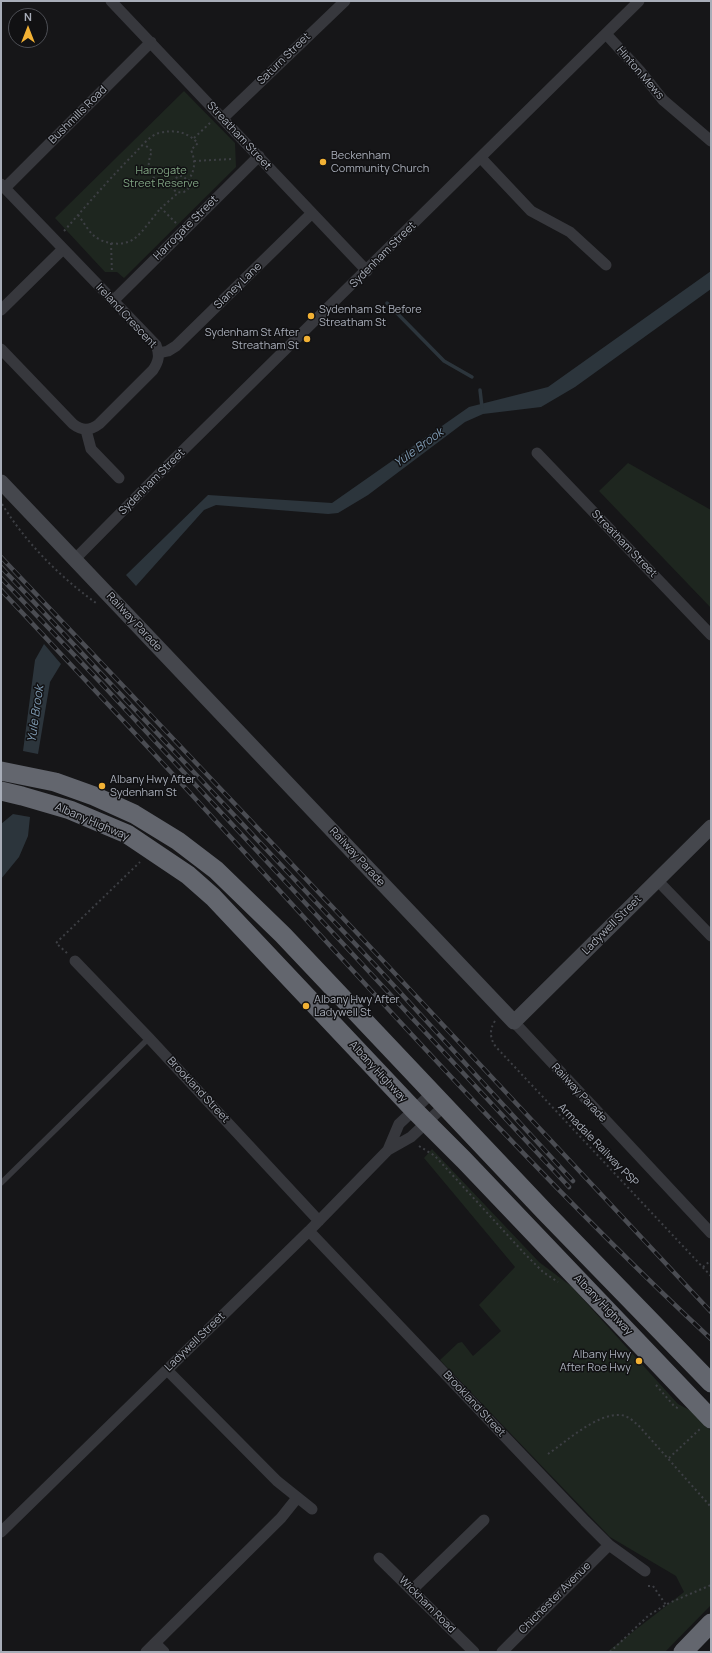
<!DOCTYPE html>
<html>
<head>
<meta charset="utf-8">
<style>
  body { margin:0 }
  #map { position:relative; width:712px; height:1653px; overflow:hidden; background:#161618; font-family:Manrope,sans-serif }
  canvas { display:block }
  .frame { position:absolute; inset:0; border:2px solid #a8adb8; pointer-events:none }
  .north { position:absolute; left:8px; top:8px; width:40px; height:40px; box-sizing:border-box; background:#111113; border:1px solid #4d4f55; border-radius:50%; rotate:0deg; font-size:11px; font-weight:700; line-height:16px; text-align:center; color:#a8adb8 }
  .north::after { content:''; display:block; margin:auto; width:14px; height:18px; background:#f2b134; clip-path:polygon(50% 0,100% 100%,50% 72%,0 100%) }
</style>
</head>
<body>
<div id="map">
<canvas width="712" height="1653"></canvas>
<div class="frame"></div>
<div class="north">N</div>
</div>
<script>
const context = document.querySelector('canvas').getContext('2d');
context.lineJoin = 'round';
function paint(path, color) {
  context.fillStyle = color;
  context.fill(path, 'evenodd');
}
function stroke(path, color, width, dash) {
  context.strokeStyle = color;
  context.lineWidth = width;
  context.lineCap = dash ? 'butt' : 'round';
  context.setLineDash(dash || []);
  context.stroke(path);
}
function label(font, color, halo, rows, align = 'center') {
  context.font = font + ' Manrope,sans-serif';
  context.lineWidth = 3;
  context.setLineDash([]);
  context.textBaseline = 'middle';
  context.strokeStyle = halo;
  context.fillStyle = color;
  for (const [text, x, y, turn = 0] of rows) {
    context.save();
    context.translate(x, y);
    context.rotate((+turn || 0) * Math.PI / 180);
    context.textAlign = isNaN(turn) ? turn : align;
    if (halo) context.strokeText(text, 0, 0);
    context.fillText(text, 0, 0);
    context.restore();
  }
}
const green = new Path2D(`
  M 184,91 L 235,143 L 236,167 L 124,278 L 117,272 L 105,272 L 55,218 Z
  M 628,463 L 711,510 L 711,608 L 599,491 Z
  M 432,1149 L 539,1262 L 571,1286 L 678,1404 L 695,1413 L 711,1431 L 711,1605 L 665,1652 L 607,1652 L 684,1592 L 676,1576 L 610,1537 L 440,1360 L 458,1343 L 462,1342 L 473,1356 L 501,1331 L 479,1305 L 515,1267 L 424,1158 Z`);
const water = new Path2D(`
  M 711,271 L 711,289 L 575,387 L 541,407 L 483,414 L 465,422 L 368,495 L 338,513 L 328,514 L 216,505 L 204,510 L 136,586 L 126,575 L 208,495 L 332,503 L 469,407 L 548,387 Z
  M 44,644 L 61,664 L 50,682 L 38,754 L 23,751 L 35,660 Z
  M 13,814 L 30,817 L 28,836 L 19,857 L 1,879 L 1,824 Z`);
const stream = new Path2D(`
  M 387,303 L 444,361 L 472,377
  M 480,390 L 482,407`);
const path = new Path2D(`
  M 194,138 L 210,123
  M 194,161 L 232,159
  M 171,186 C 175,192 177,193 184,192 L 189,188 L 188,181
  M 78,215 C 83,221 87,229 93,235 C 103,244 122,247 134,239 C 144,231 152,218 161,208
  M 176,223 L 161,208 L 178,193
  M 64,231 C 87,205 109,179 134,154 C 141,147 149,136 159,133 C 175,129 187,132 198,143 L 191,150 C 196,162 195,170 188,181 L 183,176 L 179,176 L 172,181 L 171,186 C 151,181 144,170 152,151 L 144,144
  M 111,243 L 112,273
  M 2,504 C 26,543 59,576 96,603
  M 67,953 L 56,943 L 140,862
  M 495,1021 C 489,1030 490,1039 496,1047 L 711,1276
  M 419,1146 L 435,1156 L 524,1253 L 543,1272 L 558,1282
  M 703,1267 L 711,1260
  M 656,1385 L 674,1406 L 679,1409
  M 548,1454 C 567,1441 597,1413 621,1415 C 629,1416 634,1422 639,1426 L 711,1507
  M 669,1458 L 700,1429
  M 648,1586 L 653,1586 L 666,1605
  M 610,1652 L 649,1615 L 669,1603 L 711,1585`);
const lane = new Path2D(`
  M 1,1183 L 149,1038`);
const street = new Path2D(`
  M 111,1 L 367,271
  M 606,34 L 640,71 L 663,100 L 711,141
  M 223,118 L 345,1
  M 481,158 L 531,211 L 570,232 L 606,265
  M 1,184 L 156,345 C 160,355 159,361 153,370 L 99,424 C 90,431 82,431 73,424 L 1,349
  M 5,188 L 151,42
  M 113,301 L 259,156
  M 1,310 L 63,249
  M 159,353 L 168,351 L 176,346 L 312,213
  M 86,430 L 91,449 L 119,478
  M 537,453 L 711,635
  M 75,559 L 161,472 L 639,1
  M 657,880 L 711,936
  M 75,961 L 149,1038 L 319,1221
  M 514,1022 L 711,1233
  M 388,1150 L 399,1124 L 432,1093
  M 309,1231 L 585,1521 L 609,1545 L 645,1571
  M 167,1370 L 277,1481 L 312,1509
  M 1,1532 L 309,1231 L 388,1150 L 411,1137 L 444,1106
  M 379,1558 L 474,1652
  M 412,1590 L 484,1520
  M 155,1643 L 164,1652
  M 146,1652 L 281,1518 L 297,1498
  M 502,1652 L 609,1545`);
const secondary = new Path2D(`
  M 1,482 L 514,1022 L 711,827`);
const highway = new Path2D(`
  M 1,771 L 55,782 L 94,796 L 134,814 L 178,841 L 216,870 L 283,935 L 545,1212 L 711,1383
  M 1,791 L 22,796 L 70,810 L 127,834 L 188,875 L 213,897 L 413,1109 L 464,1160 L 711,1419
  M 683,1652 L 711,1623`);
const rail = new Path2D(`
  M 1,557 L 359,935 L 711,1312
  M 1,567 L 375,965 L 573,1181
  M 1,578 L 100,682 L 569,1187
  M 1,590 C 72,666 143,741 213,818 C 376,995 535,1175 711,1339`);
const markers = [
  [323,162,4,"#f2b134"],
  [311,316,4,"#f2b134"],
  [307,339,4,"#f2b134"],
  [102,786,4,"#f2b134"],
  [306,1006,4,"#f2b134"],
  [639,1361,4,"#f2b134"]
];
const streetNames = [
  ["Saturn Street",284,59,-44],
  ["Hinton Mews",640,73,49],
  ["Bushmills Road",78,115,-45],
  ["Streatham Street",239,136,47],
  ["Harrogate Street",186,228,-45],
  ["Sydenham Street",383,255,-45],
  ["Slaney Lane",238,286,-44],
  ["Ireland Crescent",126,316,47],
  ["Sydenham Street",152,482,-45],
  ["Streatham Street",624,544,46],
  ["Railway Parade",134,622,47],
  ["Albany Highway",92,822,23],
  ["Railway Parade",357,857,47],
  ["Ladywell Street",612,925,-45],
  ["Albany Highway",378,1072,47],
  ["Brookland Street",198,1090,47],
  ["Railway Parade",579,1093,47],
  ["Armadale Railway PSP",598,1145,46],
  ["Albany Highway",603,1305,46],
  ["Ladywell Street",195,1342,-44],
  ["Brookland Street",474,1404,47],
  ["Chichester Avenue",555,1598,-45],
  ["Wickham Road",427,1605,45]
];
const poiNames = [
  ["Beckenham",331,156],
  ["Community Church",331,169],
  ["Sydenham St Before",319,310],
  ["Streatham St",319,323],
  ["Sydenham St After",299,333,"right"],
  ["Streatham St",299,346,"right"],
  ["Albany Hwy After",110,780],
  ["Sydenham St",110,793],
  ["Albany Hwy After",314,1000],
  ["Ladywell St",314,1013],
  ["Albany Hwy",631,1355,"right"],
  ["After Roe Hwy",631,1368,"right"]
];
const parkNames = [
  ["Harrogate",161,171],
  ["Street Reserve",161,184]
];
const waterNames = [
  ["Yule Brook",419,448,-36],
  ["Yule Brook",36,714,-82]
];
paint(green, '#1e261f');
paint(water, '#2c353c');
stroke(stream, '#2c353c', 3.5);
stroke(path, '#3d3f44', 2, [2, 3]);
stroke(lane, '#37383d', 5.5);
stroke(street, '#37383d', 11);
stroke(secondary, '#45474d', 15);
stroke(highway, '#63666e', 19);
stroke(rail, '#4a4c52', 4.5);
stroke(rail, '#111113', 3, [9]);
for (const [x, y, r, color] of markers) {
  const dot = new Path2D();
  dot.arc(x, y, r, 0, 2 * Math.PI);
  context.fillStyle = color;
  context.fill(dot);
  stroke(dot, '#111113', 1.5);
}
label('11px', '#a8adb8', '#111113', streetNames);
label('11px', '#a8adb8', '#111113', poiNames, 'left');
label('11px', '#7fa381', '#111113', parkNames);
label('italic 12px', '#7f9bb3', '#111113', waterNames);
</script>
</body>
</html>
